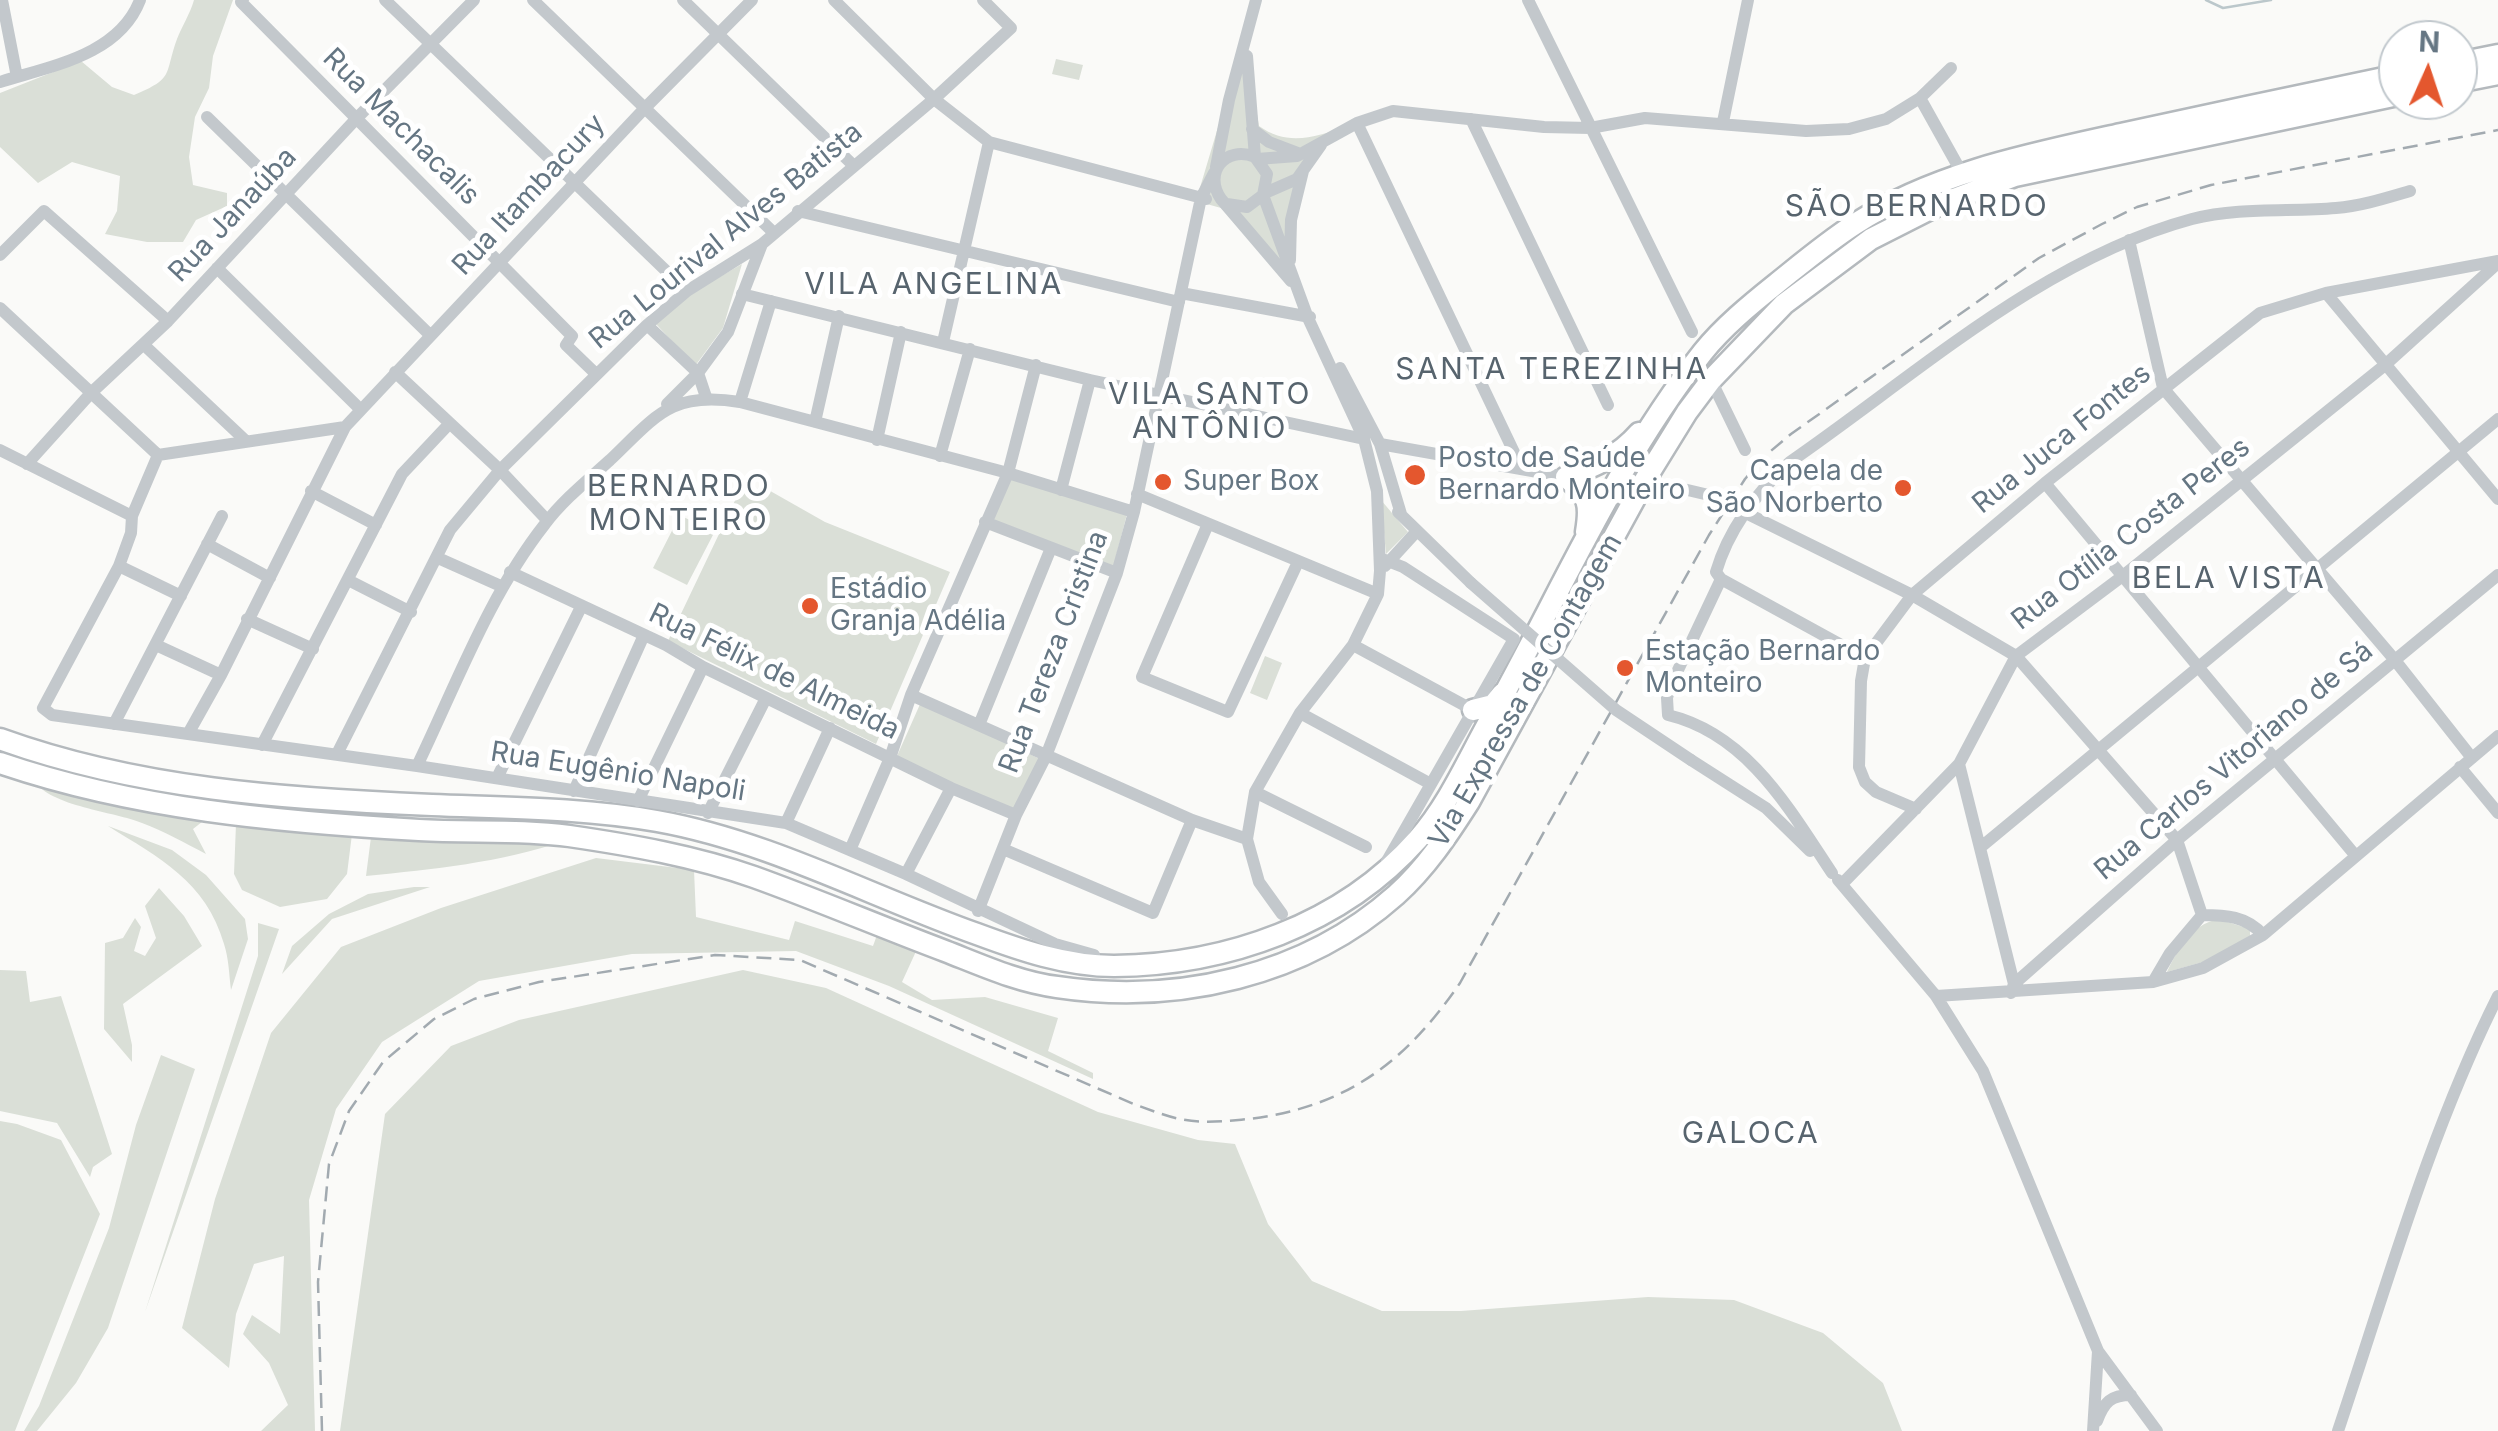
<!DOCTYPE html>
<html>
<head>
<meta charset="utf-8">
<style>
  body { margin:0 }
  #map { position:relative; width:2498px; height:1431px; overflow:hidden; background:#fafaf8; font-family:Inter,sans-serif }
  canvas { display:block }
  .north { position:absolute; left:2378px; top:20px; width:100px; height:100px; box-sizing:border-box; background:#fff; border:2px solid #c1c8cd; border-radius:50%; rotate:3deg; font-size:28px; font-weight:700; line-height:40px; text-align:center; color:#657683 }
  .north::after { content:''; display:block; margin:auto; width:35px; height:45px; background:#e4572e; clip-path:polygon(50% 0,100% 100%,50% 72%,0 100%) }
</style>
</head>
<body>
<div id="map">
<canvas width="2498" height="1431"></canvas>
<div class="north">N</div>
</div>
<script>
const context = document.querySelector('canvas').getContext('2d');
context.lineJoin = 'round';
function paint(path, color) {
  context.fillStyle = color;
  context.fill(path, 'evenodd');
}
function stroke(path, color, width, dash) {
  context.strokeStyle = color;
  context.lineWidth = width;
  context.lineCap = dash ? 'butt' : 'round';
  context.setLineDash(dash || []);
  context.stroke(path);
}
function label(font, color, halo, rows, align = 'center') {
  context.font = font + ' Inter,sans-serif';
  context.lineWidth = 10;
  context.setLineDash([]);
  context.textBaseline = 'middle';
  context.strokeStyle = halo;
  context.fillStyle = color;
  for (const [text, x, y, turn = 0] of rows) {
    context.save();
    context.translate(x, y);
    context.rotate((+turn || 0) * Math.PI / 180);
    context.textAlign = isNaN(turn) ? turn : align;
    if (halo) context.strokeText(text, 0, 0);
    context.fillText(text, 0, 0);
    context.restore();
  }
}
const green = new Path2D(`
  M 194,0 L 233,0 L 213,56 L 209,88 L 195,117 L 189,157 L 193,185 L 227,193 L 227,206 L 196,220 L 183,242 L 147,242 L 105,234 L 117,211 L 120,176 L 72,162 L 38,183 L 0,147 L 0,93 L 81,61 L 112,87 L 134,95 C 175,78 164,75 177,39 C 182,26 190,14 194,0 Z
  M 1244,40 L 1259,126 C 1288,147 1316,137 1347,126 L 1300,171 L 1292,286 L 1221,208 L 1196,201 Z
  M 1056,59 L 1083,65 L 1079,80 L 1052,74 Z
  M 742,264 L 723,328 L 695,366 L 656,324 L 688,295 Z
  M 1010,479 L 1127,514 L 1113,568 L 992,522 Z
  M 765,488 L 825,522 L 950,572 L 876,744 L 668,641 L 740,490 Z
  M 1381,500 L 1408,532 L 1386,554 Z
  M 680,515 L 714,533 L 687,585 L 653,568 Z
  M 1265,656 L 1282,663 L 1267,700 L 1250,693 Z
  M 921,702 L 1044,761 L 1023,807 L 1009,810 L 897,756 Z
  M 35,781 L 207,818 L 193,829 L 206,854 C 185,843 164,831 142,823 C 116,812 49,806 35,781 Z
  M 236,824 L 352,834 L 347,874 L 327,899 L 280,907 L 242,890 L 234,874 Z
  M 108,826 L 172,850 L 206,875 L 245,919 L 248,939 L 231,990 C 229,975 229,959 224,944 C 206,881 159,858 108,826 Z
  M 371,837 L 564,841 C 499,863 434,869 366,876 Z
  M 596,858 L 694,870 L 696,917 L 789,940 L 795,921 L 873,946 L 877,935 L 918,947 L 902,982 L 932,1000 L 985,997 L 1058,1018 L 1048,1051 L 1093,1073 L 1093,1079 L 889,986 L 796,951 L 632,954 L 479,981 L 382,1042 L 336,1109 L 309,1200 L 315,1431 L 261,1431 L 288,1405 L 269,1363 L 243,1334 L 252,1315 L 280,1334 L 284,1256 L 254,1264 L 236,1314 L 229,1368 L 182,1328 L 215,1199 L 271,1033 L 341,947 L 441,908 Z
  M 414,887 L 430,887 L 332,919 L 282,974 L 292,946 L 329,914 L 368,894 Z
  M 159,888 L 184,916 L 202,946 L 123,1004 L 132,1045 L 132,1062 L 104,1029 L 105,943 L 123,938 L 135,918 L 141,927 L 134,951 L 145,956 L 156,938 L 145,906 Z
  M 2218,919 L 2250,929 L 2250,937 L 2210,960 L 2167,972 C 2179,947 2190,926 2218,919 Z
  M 258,923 L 279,929 L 145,1312 L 258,956 Z
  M 0,970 L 26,971 L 30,1002 L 61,996 L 112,1154 L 93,1167 L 90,1177 L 57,1123 L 0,1111 Z
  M 743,970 L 826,988 L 1098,1112 L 1198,1140 L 1235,1144 L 1268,1224 L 1312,1281 L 1382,1311 L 1461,1311 L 1648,1297 L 1734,1300 L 1823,1333 L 1883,1383 L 1902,1431 L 340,1431 L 385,1114 L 451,1046 L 519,1020 Z
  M 161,1055 L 195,1069 L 108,1328 L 76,1383 L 37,1431 L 24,1431 L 39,1406 L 109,1228 L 136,1125 Z
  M 0,1121 L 17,1124 L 61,1140 L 100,1214 L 15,1431 L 0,1431 Z`);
const stream = new Path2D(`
  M 2206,0 L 2223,8 L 2271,0`);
const minor = new Path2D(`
  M 2,0 L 17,77
  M 243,0 L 241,2 L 572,336 L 566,345 L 595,373
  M 385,0 L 687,291
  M 533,0 L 773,232
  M 683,0 L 854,166
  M 834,0 L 934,99 L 989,142 L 1206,199
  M 1528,0 L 1692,332
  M 1247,56 L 1255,157
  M 0,82 C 51,66 119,55 140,0
  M 1920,98 L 1963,175
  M 207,117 L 430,335
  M 1471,119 L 1608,405
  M 1723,122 L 1748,0
  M 1357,123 L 1522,469
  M 1252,129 L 1269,142 L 1298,153
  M 1257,159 L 1297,156 L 1357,123 L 1393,111 L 1544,127 L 1590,128 L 1645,118 L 1806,131 L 1849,129 L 1886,119 L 1920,98 L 1951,68
  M 1216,167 L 1229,100 L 1256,0
  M 1265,193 L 1297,179 L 1321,145
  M 1263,195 L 1308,318 L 1364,439 L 1377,491 L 1380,571 L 1378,594 L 1353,645 L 1300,713 L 1255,792 L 1247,839 L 1259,882 L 1282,914
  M 1227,204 L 1247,207 L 1263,195 L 1267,174 L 1255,157 C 1225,145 1203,173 1221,199 L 1291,281
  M 798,211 L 1179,302
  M 2129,240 L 2163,388 L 2394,659 L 2472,758
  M 0,255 L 44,211 L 168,321
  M 1290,260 L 1291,220 L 1303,171
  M 217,268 L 360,409
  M 1181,293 L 1310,317
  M 2326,293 L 2498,499
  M 742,294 L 1090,380 L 1364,439
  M 0,308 L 158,455
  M 647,325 L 698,373 L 706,397
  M 943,342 L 989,142
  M 144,345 L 246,441
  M 1340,368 L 1380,444 L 1401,514
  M 395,372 L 500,470 L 547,520
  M 1711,380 L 1745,450
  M 740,402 L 771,301
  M 667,404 L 698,373 L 728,332 L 762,244
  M 815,422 L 839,316
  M 877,440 L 901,332
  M 1380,444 L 1566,477
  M 0,450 L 132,516
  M 158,455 L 132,516 L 131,533 L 119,566 L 43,708 L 52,715 L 417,766 L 786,823 L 906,874 L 1055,944 L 1094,955
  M 158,455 L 345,427
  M 940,456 L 970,349
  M 27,464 L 91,393 L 168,321 L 356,119 L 474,0
  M 1645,480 L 1713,496
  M 2045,483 L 2355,855
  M 1061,490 L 1090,380
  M 311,491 L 376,525
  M 1137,494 L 1378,594
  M 1398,512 L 1471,583
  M 1744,512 L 1912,595 L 2016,656 L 2177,840 L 2202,915
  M 985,522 L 1117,573
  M 1208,524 L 1142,677 L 1228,712 L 1298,562
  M 207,544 L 270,578
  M 438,558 L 503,587
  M 1380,558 L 1403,567 L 1514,639 L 1387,861
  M 119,566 L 181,596
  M 1385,566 L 1417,531
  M 510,572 L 666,645 L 703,667 L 951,788 L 1016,815
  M 1721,579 L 1865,658
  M 348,580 L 411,612
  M 247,619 L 313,649
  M 156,645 L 221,675
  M 1353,645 L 1473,710
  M 911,695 L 1192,820 L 1247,839
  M 1300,713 L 1429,783
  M 114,724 L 222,516
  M 979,725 L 1051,548
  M 188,734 L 221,675 L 345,427 L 644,109 L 752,0
  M 262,745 L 402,474 L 450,423
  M 337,754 L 450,530 L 500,470 L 647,325 L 687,291 L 762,244 L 934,99 L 1011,28 L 983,0
  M 1691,760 L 1766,808 L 1810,851
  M 1959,764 L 2014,984
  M 417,766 C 456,685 489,595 545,524 C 563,500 588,480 610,460 C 657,415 671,391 740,402 L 1008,473 L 1134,512
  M 2460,767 L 2498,813
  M 497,778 L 581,607
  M 574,791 L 644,635
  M 1255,792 L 1366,847
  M 638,801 L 703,667
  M 1916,809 L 1876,792 L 1865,782 L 1859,767 L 1861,681 L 1865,658 L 1912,595 L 2045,483 L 2260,313 L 2326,293 L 2498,261
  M 708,813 L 766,698
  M 786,823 L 830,728
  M 1981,847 L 2498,419
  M 1003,849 L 1153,913 L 1192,820
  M 850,850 L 890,758 L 911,695 L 1008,473 L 1036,365
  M 1832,873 C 1790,810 1748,734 1668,715 L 1667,698 L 1670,687 L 1721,579 L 1716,572 C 1729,528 1757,492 1790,462 C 1916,375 2043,259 2192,219 C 2239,207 2289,212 2336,208 C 2361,206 2386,198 2410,191
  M 906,874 L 951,788
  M 1838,880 L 1936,996 L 1983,1071 L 2098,1351 L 2157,1431
  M 1842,884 L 1959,764 L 2016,656 L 2124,575 L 2385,365 L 2498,263
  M 978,911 L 1016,815 L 1046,756 L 1117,573 L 1134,512 L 1201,198 L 1214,173
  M 2153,982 L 2170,953 L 2202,915 C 2225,915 2247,916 2263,935
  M 2011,993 L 2014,984 L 2177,840 L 2498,575
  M 1936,996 L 2153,982 L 2203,968 L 2263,935 L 2498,736
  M 2097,1421 C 2104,1402 2111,1395 2131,1395
  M 2093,1431 L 2098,1351
  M 2338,1431 C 2387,1285 2429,1134 2498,996`);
const highway = new Path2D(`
  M 2458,63 L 2498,55
  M 2458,82 L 2498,74
  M 1586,532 C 1591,502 1588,496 1566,477 C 1594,467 1619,456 1639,433
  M 1473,710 L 1493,705 L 1502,694
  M 0,739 C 138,789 286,799 432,805 C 507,808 583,808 657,821 C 769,841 870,896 977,934 C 1020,950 1066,966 1114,966 C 1226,965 1342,925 1418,839 C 1449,804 1468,759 1491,718 C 1559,596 1616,462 1703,352 C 1723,327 1751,304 1776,284 C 1801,264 1827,242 1855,224 C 1934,173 2030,154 2121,134 C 2213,114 2306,94 2398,75
  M 0,763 C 135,809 278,822 419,830 C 469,833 520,829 569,836 C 631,845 694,856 754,877 C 818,900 881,927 945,951 C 981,965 1018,982 1057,987 C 1177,1005 1305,976 1396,895 C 1426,868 1448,835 1469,802 L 1645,480 L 1687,412 L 1711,380 L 1784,304 L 1871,239 L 1938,205 L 2015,176 L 2398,95`);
const rail = new Path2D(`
  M 322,1431 L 318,1282 L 329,1164 L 349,1111 L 383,1062 L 434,1019 L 474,999 L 539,982 L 715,955 L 800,960 L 1136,1105 C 1151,1110 1165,1116 1180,1119 C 1203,1124 1226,1121 1249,1119 C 1346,1107 1405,1063 1460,983 L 1709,535 L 1745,479 L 1766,455 L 1791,434 L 2039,258 L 2102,224 L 2137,207 L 2211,185 L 2498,130`);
const minorBridge = new Path2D(`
  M 1471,583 L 1616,710 L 1691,760`);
const markers = [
  [1415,475,12,"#e4572e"],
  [1163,482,10,"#e4572e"],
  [1903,488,10,"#e4572e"],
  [810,606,10,"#e4572e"],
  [1625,668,10,"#e4572e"]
];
const streetNames = [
  ["Rua Machacalis",401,127,45],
  ["Rua Itambacury",529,195,-47],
  ["Rua Janaúba",233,215,-47],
  ["Rua Lourival Alves Batista",726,236,-39],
  ["Rua Juca Fontes",2062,439,-39],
  ["Rua Otília Costa Peres",2131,534,-38],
  ["Rua Tereza Cristina",1054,652,-69],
  ["Rua Félix de Almeida",774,672,26],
  ["Via Expressa de Contagem",1526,691,-60],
  ["Rua Carlos Vitoriano de Sá",2234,761,-40],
  ["Rua Eugênio Napoli",618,772,9]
];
const poiNames = [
  ["Posto de Saúde",1438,459],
  ["Bernardo Monteiro",1438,491],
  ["Capela de",1883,472,"right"],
  ["São Norberto",1883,504,"right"],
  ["Super Box",1183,482],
  ["Estádio",830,590],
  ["Granja Adélia",830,622],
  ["Estação Bernardo",1645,652],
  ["Monteiro",1645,684]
];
const neighbourhoodNames = [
  ["SÃO BERNARDO",1917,207],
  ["VILA ANGELINA",934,285],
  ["SANTA TEREZINHA",1552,370],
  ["VILA SANTO",1210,395],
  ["ANTÔNIO",1210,429],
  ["BERNARDO",679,487],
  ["MONTEIRO",679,521],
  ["BELA VISTA",2229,579],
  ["GALOCA",1751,1134]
];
paint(green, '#dadfd7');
stroke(stream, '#bbc7cb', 2.5);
stroke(highway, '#b4b9bd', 25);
stroke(minor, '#c3c8cc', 12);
stroke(highway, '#fff', 20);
stroke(rail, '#a2aab0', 2.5, [15, 8]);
stroke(minorBridge, '#c3c8cc', 12);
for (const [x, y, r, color] of markers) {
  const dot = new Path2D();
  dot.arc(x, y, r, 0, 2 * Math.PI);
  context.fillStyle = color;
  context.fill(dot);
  stroke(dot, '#fff', 4);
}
label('28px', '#657683', '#fff', streetNames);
label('28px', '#657683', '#fff', poiNames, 'left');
context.letterSpacing = '2.5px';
label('30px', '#57646e', '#fff', neighbourhoodNames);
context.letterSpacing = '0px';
</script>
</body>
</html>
